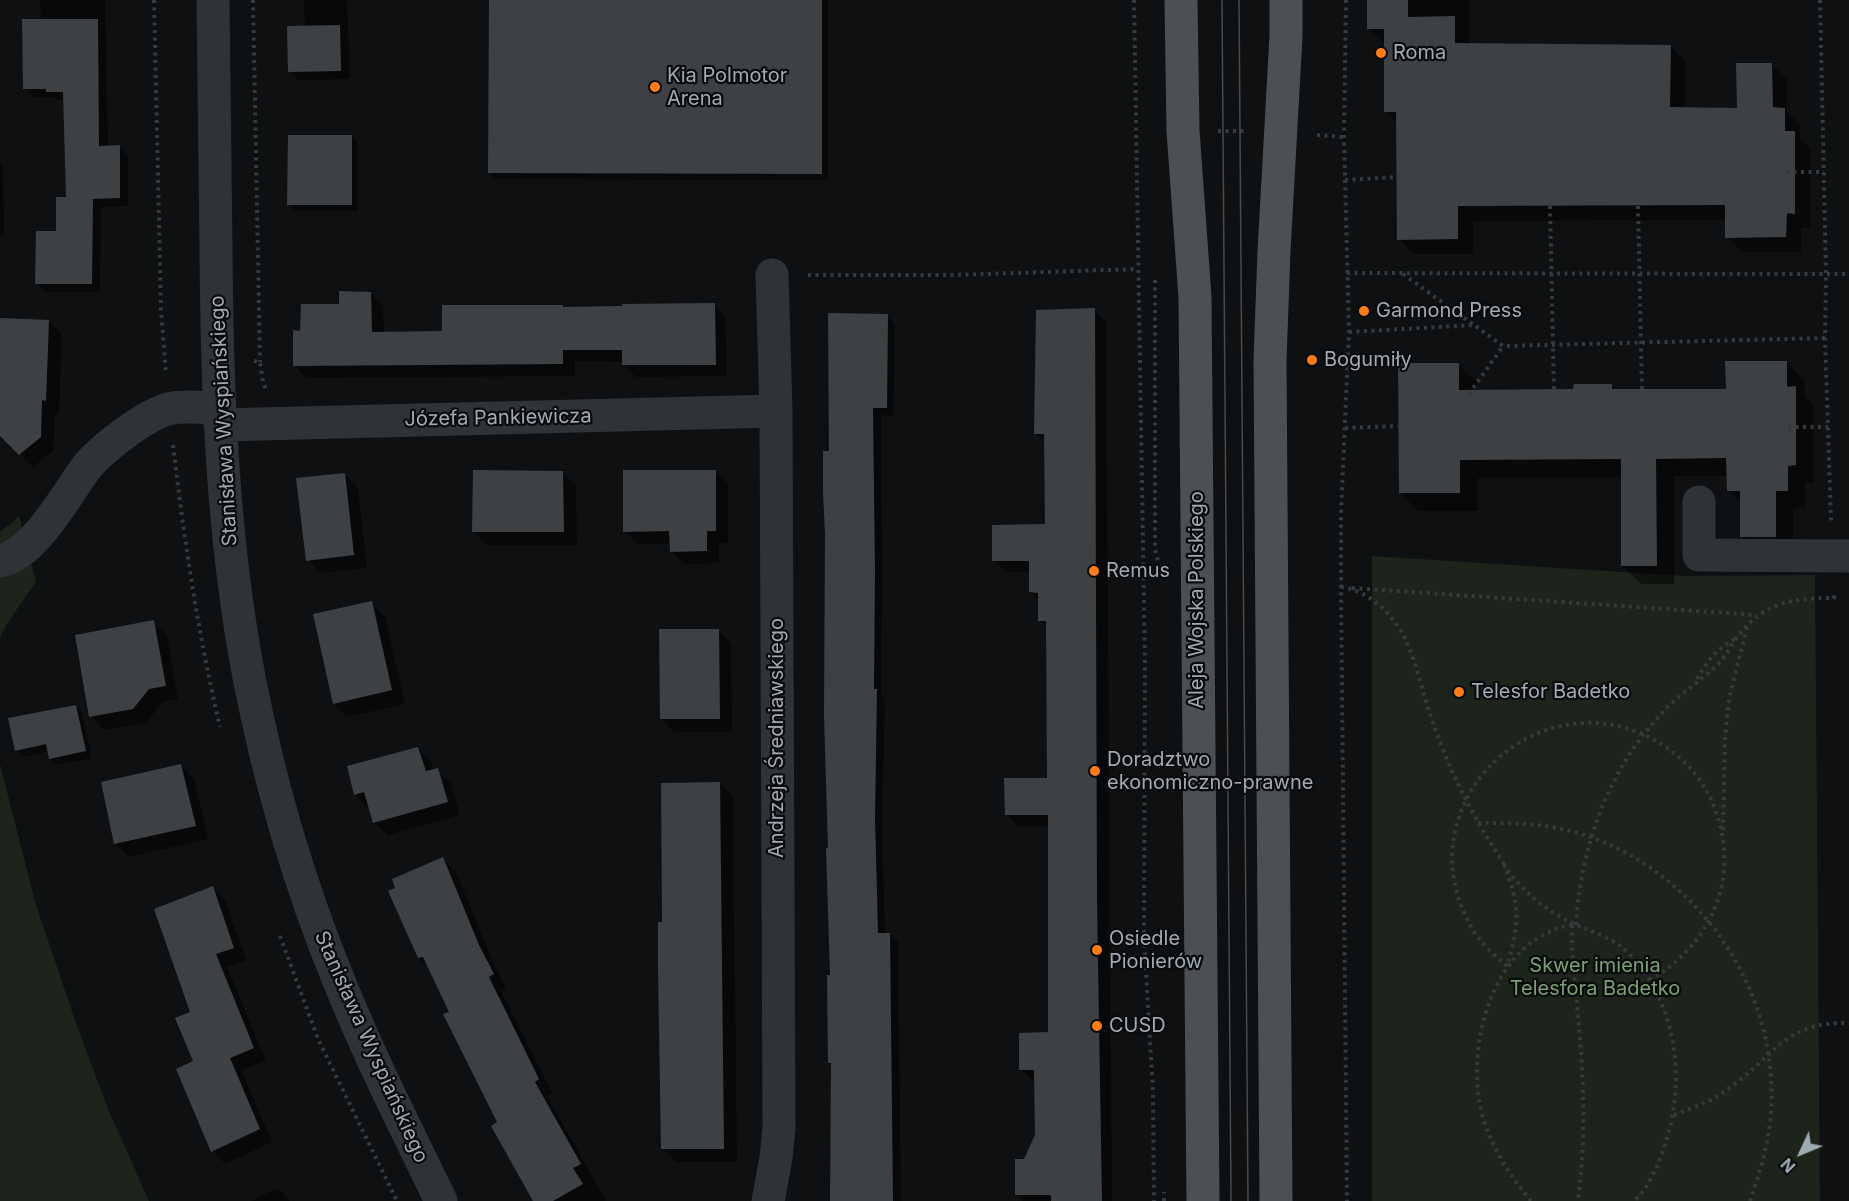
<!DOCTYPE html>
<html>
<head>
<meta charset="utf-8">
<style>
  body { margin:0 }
  #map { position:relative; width:1849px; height:1201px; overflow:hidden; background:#0f1011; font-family:Inter,sans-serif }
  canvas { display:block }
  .north { position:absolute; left:1771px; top:1123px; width:60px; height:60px; -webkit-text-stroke:4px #0a0b0c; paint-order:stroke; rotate:226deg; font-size:16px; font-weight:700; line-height:24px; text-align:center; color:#9faab3 }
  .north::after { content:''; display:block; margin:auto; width:21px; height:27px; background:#9faab3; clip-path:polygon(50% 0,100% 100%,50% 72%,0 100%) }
</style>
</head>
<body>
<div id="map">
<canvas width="1849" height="1201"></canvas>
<div class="north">N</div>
</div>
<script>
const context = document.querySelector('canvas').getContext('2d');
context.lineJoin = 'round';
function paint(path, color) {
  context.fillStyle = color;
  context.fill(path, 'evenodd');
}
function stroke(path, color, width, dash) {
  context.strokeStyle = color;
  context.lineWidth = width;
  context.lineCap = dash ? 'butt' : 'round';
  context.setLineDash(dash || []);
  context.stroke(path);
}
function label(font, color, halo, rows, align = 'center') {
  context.font = font + ' Inter,sans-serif';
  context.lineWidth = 4.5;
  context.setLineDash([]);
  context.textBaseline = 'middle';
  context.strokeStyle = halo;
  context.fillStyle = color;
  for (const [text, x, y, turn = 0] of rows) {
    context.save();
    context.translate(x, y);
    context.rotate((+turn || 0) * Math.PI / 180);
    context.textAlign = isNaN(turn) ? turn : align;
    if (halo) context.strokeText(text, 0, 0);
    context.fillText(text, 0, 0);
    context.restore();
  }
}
const green = new Path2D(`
  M 19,516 L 36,582 L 6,625 L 0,637 L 0,531 L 11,524 Z
  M 1372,556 L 1684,576 L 1815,575 L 1820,1201 L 1372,1201 Z
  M 0,764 L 35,902 L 77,1026 L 108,1109 L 149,1201 L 0,1201 Z`);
const shadow = new Path2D(`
  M 40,0 L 105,0 L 108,147 L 119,147 L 128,156 L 128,206 L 101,207 L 100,292 L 45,292 L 36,283 L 58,233 L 67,198 L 64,100 L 57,100 L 54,97 L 34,97 L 25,88 L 41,21 Z
  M 304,0 L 347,0 L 350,79 L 298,80 L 289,71 L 305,28 Z
  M 491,0 L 828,0 L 828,180 L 496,179 L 490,173 Z
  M 1369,0 L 1470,0 L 1470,45 L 1671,46 L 1686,62 L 1685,109 L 1738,109 L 1772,64 L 1787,80 L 1787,112 L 1800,124 L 1800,138 L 1810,148 L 1810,228 L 1801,228 L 1801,252 L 1742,252 L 1727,237 L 1727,220 L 1473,221 L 1473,254 L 1414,254 L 1398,239 L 1398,123 L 1385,111 L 1384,43 L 1369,28 Z
  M 351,136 L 358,143 L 358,211 L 295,211 L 289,205 Z
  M 0,163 L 3,166 L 4,235 L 0,235 Z
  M 370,293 L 383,306 L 384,333 L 443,332 L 562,306 L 564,308 L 714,305 L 726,317 L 727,376 L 636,377 L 624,365 L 624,362 L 575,361 L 575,376 L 307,378 L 295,366 L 302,332 L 340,306 Z
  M 1094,310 L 1106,322 L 1112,1201 L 1023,1201 L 1016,1194 L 1025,1160 L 1037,1135 L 1035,1081 L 1033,1081 L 1021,1069 L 1050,1034 L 1049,826 L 1019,827 L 1007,815 L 1049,780 L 1048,628 L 1040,620 L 1040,601 L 1030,592 L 1031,572 L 1006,572 L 994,560 L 1047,526 L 1046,443 L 1036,433 Z
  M 887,316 L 895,324 L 894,416 L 881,415 L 882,580 L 881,695 L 885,699 L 882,827 L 885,934 L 890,934 L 898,942 L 901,1201 L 832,1201 L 832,1066 L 829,1063 L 831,977 L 829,850 L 830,452 Z
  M 0,320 L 49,321 L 62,335 L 59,413 L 55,413 L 54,450 L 33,467 L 0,433 Z
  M 1786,362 L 1804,380 L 1805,397 L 1814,406 L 1814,483 L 1805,483 L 1805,508 L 1793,509 L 1793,554 L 1759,554 L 1741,536 L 1741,503 L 1728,490 L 1728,476 L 1674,476 L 1674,584 L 1641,584 L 1622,566 L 1623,477 L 1478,478 L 1478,511 L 1418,511 L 1400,493 L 1458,364 L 1477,382 L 1477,391 L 1574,391 L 1611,385 L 1617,391 L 1727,390 Z
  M 716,471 L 728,484 L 728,543 L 719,543 L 719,563 L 684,564 L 671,551 L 671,544 L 637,544 L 625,531 Z
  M 562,472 L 576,486 L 577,545 L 487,545 L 474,532 Z
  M 345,474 L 358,488 L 367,568 L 321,573 L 308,560 Z
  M 371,603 L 385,617 L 405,704 L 347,717 L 334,704 Z
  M 153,622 L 167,635 L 178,699 L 162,702 L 147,722 L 104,730 L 91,716 Z
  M 718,630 L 731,643 L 732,732 L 675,732 L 662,719 Z
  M 76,707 L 82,713 L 92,758 L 57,765 L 51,759 L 49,751 L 23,757 L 16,750 Z
  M 418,748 L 431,762 L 434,771 L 437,770 L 451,783 L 460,815 L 388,835 L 374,822 L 370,808 L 368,808 L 355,795 Z
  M 181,766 L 194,779 L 208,839 L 129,857 L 115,843 Z
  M 720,783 L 733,797 L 737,1162 L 676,1162 L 662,1148 L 664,924 Z
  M 443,859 L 456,872 L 492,960 L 506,988 L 501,991 L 552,1093 L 547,1096 L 606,1201 L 534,1201 L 451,1013 L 430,969 L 419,958 Z
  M 212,888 L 225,900 L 246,960 L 227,967 L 266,1061 L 241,1070 L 272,1142 L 225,1164 L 213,1151 L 195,1062 Z
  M 278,1188 L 290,1201 L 251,1201 Z`);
const building = new Path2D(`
  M 489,0 L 822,0 L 822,174 L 488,173 Z
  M 1367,0 L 1408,0 L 1408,17 L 1455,16 L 1455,43 L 1671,45 L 1670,107 L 1737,108 L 1736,63 L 1772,63 L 1773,107 L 1785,108 L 1785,131 L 1795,131 L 1795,214 L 1787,213 L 1786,237 L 1725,238 L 1725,205 L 1458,206 L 1458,239 L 1397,240 L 1396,112 L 1384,112 L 1384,29 L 1367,29 Z
  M 22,19 L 98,19 L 99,146 L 120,145 L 120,198 L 93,199 L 92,284 L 35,284 L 36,231 L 56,231 L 56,197 L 66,197 L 63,92 L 46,92 L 46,89 L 23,89 Z
  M 340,25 L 341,71 L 288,72 L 287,26 Z
  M 288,135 L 352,135 L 352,205 L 287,205 Z
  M 339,291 L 371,292 L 372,332 L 442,331 L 442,305 L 563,305 L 563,307 L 622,306 L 622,304 L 715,303 L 716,365 L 622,365 L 622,350 L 563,350 L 563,364 L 293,366 L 293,330 L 300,331 L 301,304 L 339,304 Z
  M 1095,308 L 1097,901 L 1102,1201 L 1051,1201 L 1051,1195 L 1015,1195 L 1015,1159 L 1024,1159 L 1035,1135 L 1034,1070 L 1019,1070 L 1019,1033 L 1048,1032 L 1048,815 L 1005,815 L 1004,778 L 1047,778 L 1046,621 L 1038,621 L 1038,593 L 1029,592 L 1029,561 L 992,561 L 992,525 L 1045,524 L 1044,434 L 1034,434 L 1036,310 Z
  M 828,313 L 888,314 L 887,408 L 873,408 L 875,571 L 874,689 L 877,689 L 875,818 L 878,933 L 890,933 L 893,1201 L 830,1201 L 831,1063 L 828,1063 L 827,975 L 830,975 L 826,848 L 828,848 L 824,716 L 825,534 L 823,492 L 823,451 L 829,451 Z
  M 0,318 L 49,320 L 46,401 L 42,400 L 41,437 L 19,455 L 0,436 Z
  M 1725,361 L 1787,361 L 1787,387 L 1796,386 L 1796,465 L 1788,466 L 1788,491 L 1776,491 L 1776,537 L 1740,537 L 1740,491 L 1727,491 L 1726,458 L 1656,459 L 1657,566 L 1621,566 L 1621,459 L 1460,460 L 1460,493 L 1399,493 L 1398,363 L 1459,363 L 1459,390 L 1573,389 L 1574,384 L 1612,384 L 1612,389 L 1726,389 Z
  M 473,470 L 563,471 L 564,532 L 472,532 Z
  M 623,470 L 716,470 L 716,531 L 707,531 L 707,551 L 670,552 L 669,531 L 623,532 Z
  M 345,473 L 354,555 L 306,561 L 296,478 Z
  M 372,601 L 392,690 L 333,704 L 313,614 Z
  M 154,620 L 166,686 L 149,689 L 133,709 L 89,717 L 75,635 Z
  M 659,629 L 719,629 L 720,719 L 660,719 Z
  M 76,705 L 86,751 L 49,759 L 46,744 L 15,751 L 8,718 Z
  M 418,747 L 426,771 L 438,768 L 448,802 L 373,823 L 364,792 L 354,795 L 347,766 Z
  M 181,764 L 196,826 L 114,844 L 101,782 Z
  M 720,782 L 724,1149 L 661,1149 L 658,968 L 658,922 L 662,922 L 661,783 Z
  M 443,857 L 479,945 L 494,974 L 489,977 L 539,1079 L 535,1082 L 581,1164 L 573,1168 L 583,1184 L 553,1201 L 533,1201 L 491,1126 L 497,1122 L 443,1014 L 449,1012 L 423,957 L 418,958 L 388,891 L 395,888 L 392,879 Z
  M 213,886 L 234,948 L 216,954 L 254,1048 L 230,1058 L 260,1129 L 211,1152 L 176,1069 L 193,1061 L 175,1018 L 190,1012 L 154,909 Z`);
const path = new Path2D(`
  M 154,0 L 161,309 L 166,375
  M 253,0 L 260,362
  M 1134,0 L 1145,666 L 1144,936 L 1153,1093 L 1154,1201
  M 1346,0 L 1344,137 L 1349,332 L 1341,512 L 1341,587 L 1347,1201
  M 1820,0 L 1826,274 L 1825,338 L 1831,521
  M 1218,131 L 1244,131
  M 1317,135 L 1344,137
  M 1786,172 L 1824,172
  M 1345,180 L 1397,177
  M 1550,206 L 1554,393
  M 1638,206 L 1642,392
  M 1347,273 L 1849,274
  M 1403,274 L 1474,325
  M 808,275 L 954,275 L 1138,269
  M 1155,280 L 1155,549 L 1160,569
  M 1349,332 L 1474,325 L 1503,346 L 1825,338
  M 254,361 L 260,362 L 263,382 L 266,389
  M 1469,394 L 1503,346
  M 1788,427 L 1828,427
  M 1345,428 L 1398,426
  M 173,445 C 184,539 198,634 220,727
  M 1341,587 C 1370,590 1398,619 1408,645 C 1418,669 1423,695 1432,720 C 1438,737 1445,755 1452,771 C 1467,804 1484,834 1504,864
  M 1352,588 L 1757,615
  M 1697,679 C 1709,659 1716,649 1737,638
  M 1478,823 C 1511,823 1542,823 1574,832 C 1694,865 1780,988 1771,1112 C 1769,1142 1760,1173 1750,1201
  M 1723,830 L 1725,738 L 1729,699 L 1747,627
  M 1504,864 C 1520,906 1520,923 1507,966 C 1495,956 1481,944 1473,930 C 1396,802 1548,663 1670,750 C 1703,774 1721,810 1724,850 C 1728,906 1697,952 1650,980
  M 1508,870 C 1525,895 1551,914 1579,926 C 1595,933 1613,938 1626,951 C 1682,1005 1688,1095 1658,1163 C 1652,1177 1645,1192 1634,1201
  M 1572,925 C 1571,956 1576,986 1578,1017 C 1584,1078 1586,1140 1578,1201
  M 1576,925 C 1581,847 1607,772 1661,714 C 1678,695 1698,683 1716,666 C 1725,658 1730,647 1737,637 C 1764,602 1792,598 1834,598 L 1833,592
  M 280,936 L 318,1039 L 397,1201
  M 1674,1115 C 1693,1108 1712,1101 1728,1089 C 1774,1057 1784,1021 1849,1023
  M 1164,1201 L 1164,1192
  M 1531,1201 C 1510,1176 1493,1150 1483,1118 C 1466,1057 1485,965 1545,934 C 1555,929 1565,925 1576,925`);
const minor = new Path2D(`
  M 213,0 C 214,83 215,166 216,249 C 217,392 222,535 249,677 C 269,780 299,884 339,981 C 369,1056 406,1128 441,1201
  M 220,425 L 776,411
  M 1699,502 L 1699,555 L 1849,556
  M 0,561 C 35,554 66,495 86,468 C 101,449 144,416 168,409 C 183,405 203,408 219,408
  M 768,1201 L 776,1158 L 779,1128 L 776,411 L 772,275`);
const major = new Path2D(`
  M 1181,0 L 1183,131 L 1195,297 L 1203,1201
  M 1276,1201 L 1270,360 L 1274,251 L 1286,36 L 1286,0`);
const tram = new Path2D(`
  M 1222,0 L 1231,1201
  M 1239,0 L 1248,1201`);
const markers = [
  [1381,53,6,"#ff7d19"],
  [655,87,6,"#ff7d19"],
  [1364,311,6,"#ff7d19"],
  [1312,360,6,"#ff7d19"],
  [1094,571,6,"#ff7d19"],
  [1459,692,6,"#ff7d19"],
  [1095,771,6,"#ff7d19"],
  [1097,950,6,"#ff7d19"],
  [1097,1026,6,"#ff7d19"]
];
const poiNames = [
  ["Roma",1393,53],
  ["Kia Polmotor",667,76],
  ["Arena",667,99],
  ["Garmond Press",1376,311],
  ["Bogumiły",1324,360],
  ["Remus",1106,571],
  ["Telesfor Badetko",1471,692],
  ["Doradztwo",1107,760],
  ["ekonomiczno-prawne",1107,783],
  ["Osiedle",1109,939],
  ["Pionierów",1109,962],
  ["CUSD",1109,1026]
];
const streetNames = [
  ["Józefa Pankiewicza",498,418,-1],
  ["Stanisława Wyspiańskiego",224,421,-93],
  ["Aleja Wojska Polskiego",1197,600,-90],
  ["Andrzeja Średniawskiego",777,738,-90],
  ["Stanisława Wyspiańskiego",371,1047,66]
];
const parkNames = [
  ["Skwer imienia",1595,966],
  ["Telesfora Badetko",1595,989]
];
paint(green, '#1c241c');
paint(shadow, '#0007');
paint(building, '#3e4144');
stroke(path, '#363a3d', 4, [3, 4.5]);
stroke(minor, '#303336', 33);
stroke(major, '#4c5055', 33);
stroke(tram, '#474b4f', 1.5);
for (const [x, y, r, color] of markers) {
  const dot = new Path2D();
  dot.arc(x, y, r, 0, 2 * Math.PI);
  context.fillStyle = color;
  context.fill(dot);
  stroke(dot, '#0a0b0c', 2);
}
label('20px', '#9faab3', '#0a0b0c', poiNames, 'left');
label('20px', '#9faab3', '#0a0b0c', streetNames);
label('20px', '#7ca074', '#0a0b0c', parkNames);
</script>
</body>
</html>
